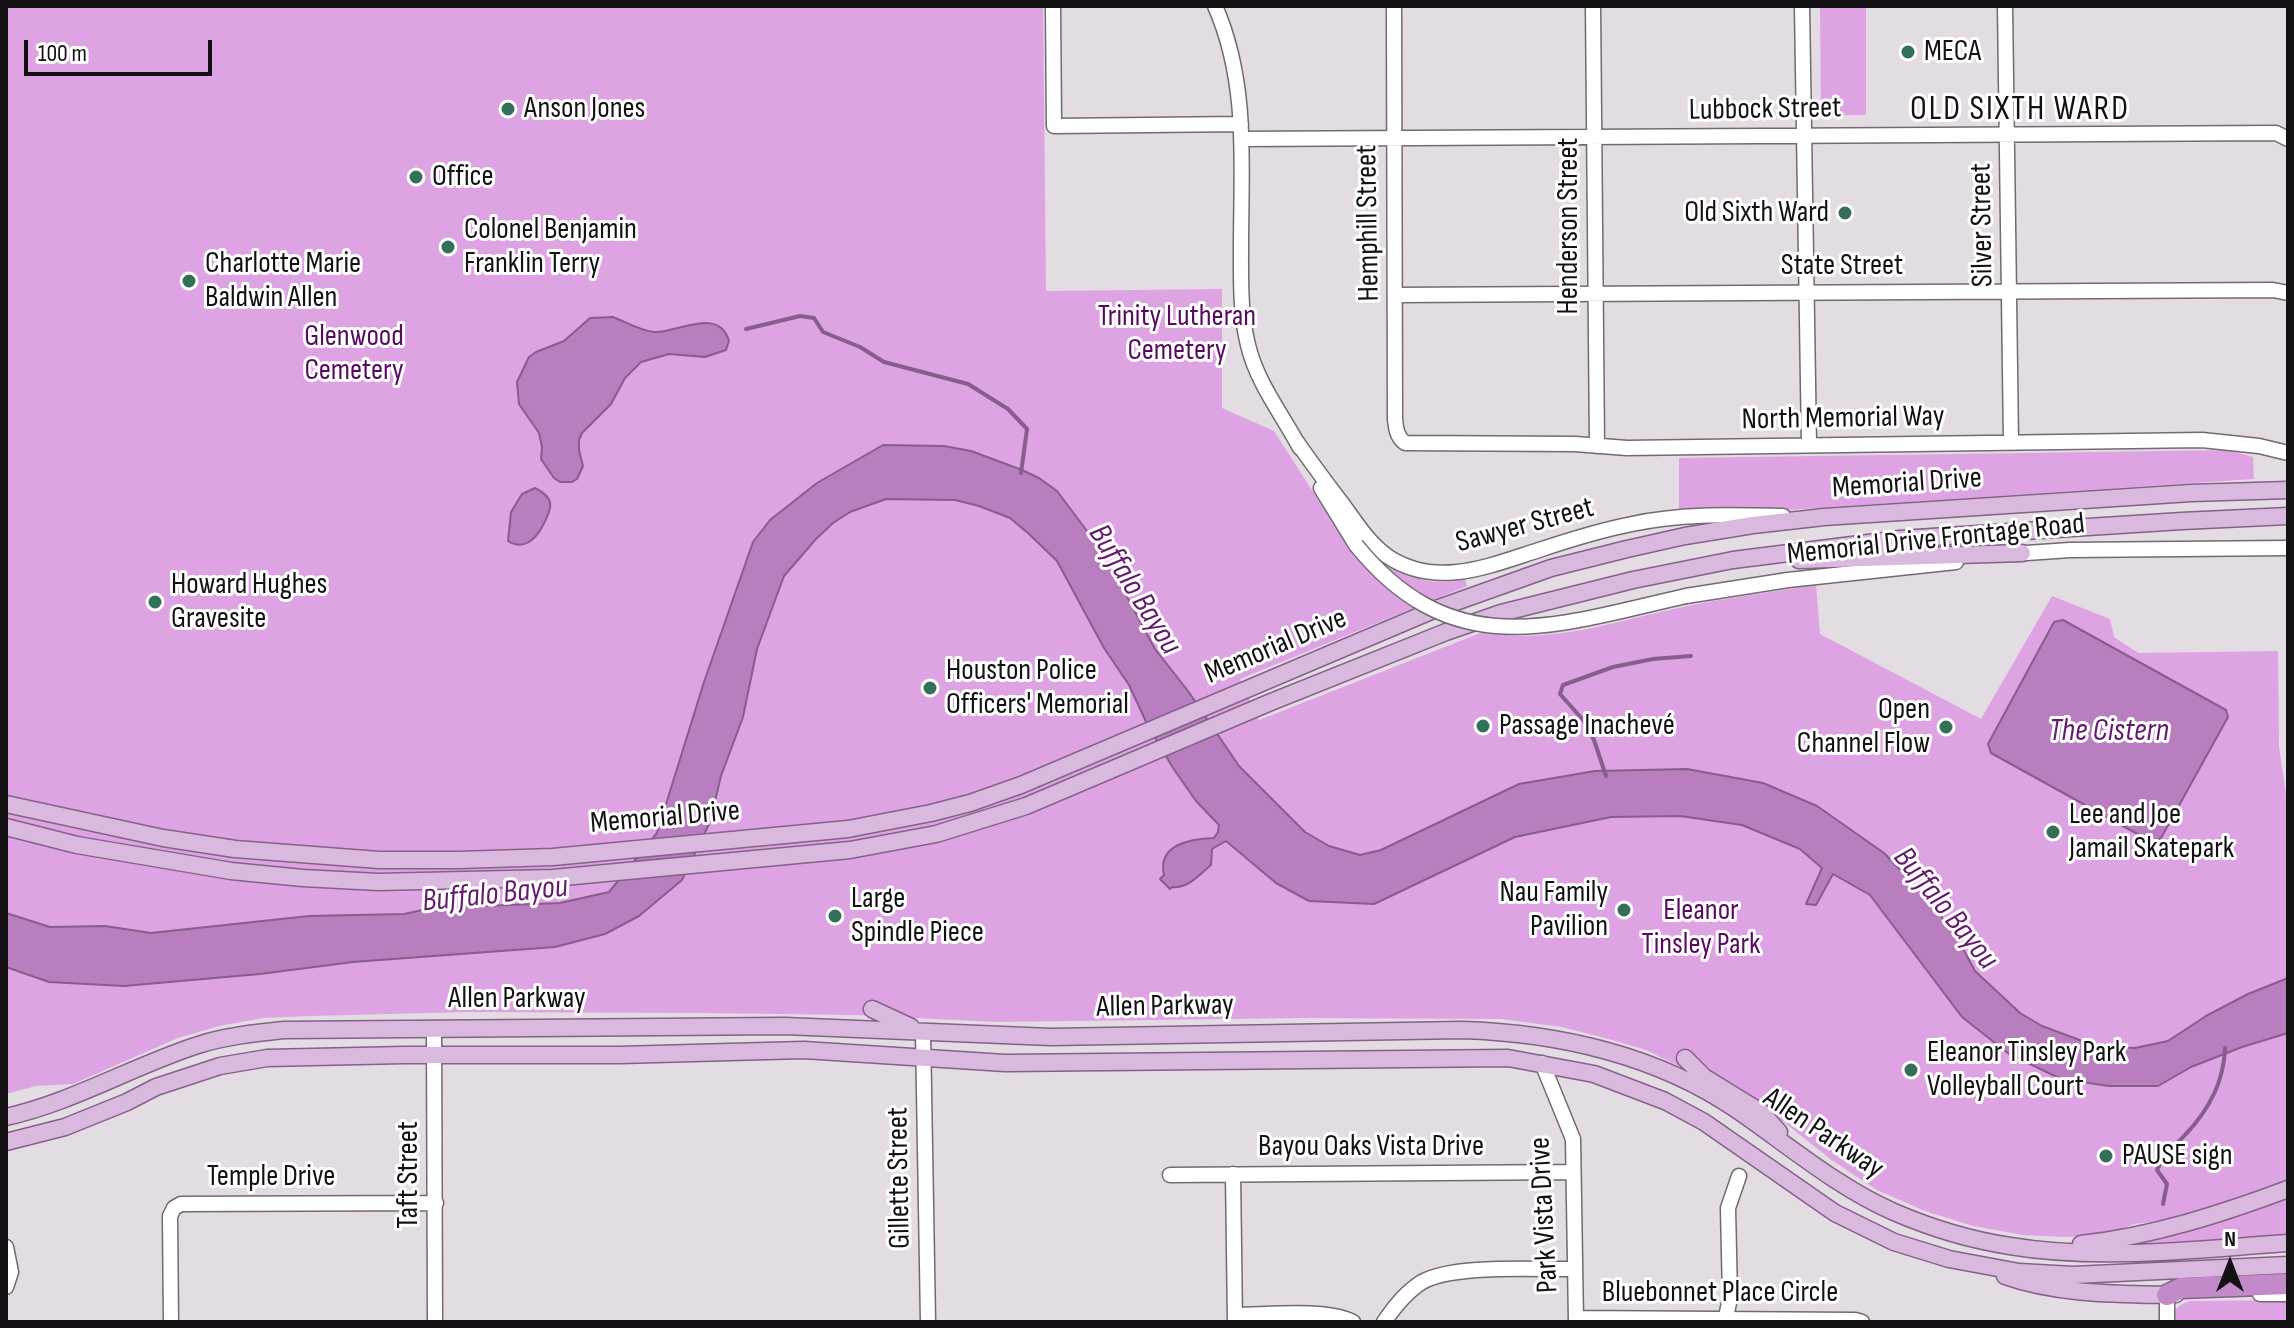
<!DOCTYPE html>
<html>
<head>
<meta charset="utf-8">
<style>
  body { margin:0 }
  #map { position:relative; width:2294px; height:1328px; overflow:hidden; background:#e3dce3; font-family:"Sofia Sans Condensed",sans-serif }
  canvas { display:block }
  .frame { position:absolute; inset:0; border:8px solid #131113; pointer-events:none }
  .north { position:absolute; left:2190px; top:1224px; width:80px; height:80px; -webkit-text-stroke:6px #fff; paint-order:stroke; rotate:0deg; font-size:22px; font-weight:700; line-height:32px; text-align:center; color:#131113 }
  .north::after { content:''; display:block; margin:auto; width:28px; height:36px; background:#131113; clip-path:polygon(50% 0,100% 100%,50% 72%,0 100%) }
  .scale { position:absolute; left:24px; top:40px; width:188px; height:36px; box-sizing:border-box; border:4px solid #131113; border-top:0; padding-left:10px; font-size:24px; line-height:28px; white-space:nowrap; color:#131113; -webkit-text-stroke:6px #fff; paint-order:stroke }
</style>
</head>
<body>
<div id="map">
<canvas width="2294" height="1328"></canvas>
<div class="frame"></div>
<div class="north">N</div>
<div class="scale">100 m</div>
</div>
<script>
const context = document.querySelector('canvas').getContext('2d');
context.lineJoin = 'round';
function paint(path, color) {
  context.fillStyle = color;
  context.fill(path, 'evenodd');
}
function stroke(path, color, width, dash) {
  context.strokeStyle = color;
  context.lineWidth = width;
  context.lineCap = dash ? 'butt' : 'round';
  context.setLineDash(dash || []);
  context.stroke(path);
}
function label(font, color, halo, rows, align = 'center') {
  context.font = font + ' "Sofia Sans Condensed",sans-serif';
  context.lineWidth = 6;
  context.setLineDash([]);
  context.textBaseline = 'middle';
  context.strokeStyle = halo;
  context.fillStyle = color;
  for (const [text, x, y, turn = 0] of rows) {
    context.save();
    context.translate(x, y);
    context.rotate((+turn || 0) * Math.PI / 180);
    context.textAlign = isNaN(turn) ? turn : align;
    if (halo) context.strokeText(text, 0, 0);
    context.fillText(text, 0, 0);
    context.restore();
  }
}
const green = new Path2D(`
  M 6,6 L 1043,6 L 1046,291 L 1222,289 L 1222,408 L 1274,431 L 1355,557 L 1374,553 C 1402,576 1428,588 1465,579 L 1467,586 L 1240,679 L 1259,720 L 1483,632 C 1558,645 1615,620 1688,606 C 1730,597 1773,593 1816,584 L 1820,634 L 1981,719 L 2052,596 L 2110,619 L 2114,637 L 2138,653 L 2278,651 L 2279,747 L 2288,808 L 2288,1181 L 2215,1210 L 2189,1217 L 2134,1224 L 2110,1235 L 2064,1237 L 2023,1235 L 1973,1226 L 1925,1211 L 1877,1190 L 1833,1161 L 1776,1116 L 1716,1079 L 1695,1074 L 1646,1050 L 1612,1040 L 1562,1027 L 1501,1019 L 1304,1018 L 997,1022 L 854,1015 L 702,1013 L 467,1012 L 310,1016 L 263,1018 L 219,1026 L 178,1038 L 73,1084 L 36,1086 L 6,1094 Z
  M 1820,6 L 1866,6 L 1866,115 L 1821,115 Z
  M 2228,450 L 2253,457 L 2254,479 L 1772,511 L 1679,512 L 1679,458 Z
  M 2288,1195 L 2288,1235 L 2119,1245 Z
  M 2288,1300 L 2288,1322 L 2173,1322 C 2173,1309 2178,1305 2190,1301 Z`);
const water = new Path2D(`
  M 613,317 C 626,322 640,331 655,332 C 677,333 719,306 729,341 L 726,350 L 705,357 L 669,354 L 641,362 L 625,378 L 611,404 L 582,433 L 579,440 L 579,450 L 583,466 L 577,479 L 572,482 L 560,482 L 554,478 L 541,459 L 542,447 L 539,433 L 519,404 L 517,382 L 529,357 L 536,352 L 564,341 L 590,318 Z
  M 883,445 L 944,446 L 971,451 L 1022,470 L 1039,478 L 1057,491 L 1093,539 L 1117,578 L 1155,649 L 1188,691 L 1239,766 L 1305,832 L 1329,846 L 1360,855 L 1381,850 L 1519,784 L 1595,771 L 1687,769 L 1763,783 L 1817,806 L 1884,853 L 1926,897 L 1955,934 L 1975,971 L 2020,1013 L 2042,1026 L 2093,1045 L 2135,1048 L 2168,1041 L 2206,1016 L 2248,994 L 2288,978 L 2288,1033 L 2242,1047 L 2191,1067 L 2158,1086 L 2109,1086 L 2061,1079 L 2009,1054 L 1962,1017 L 1870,895 L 1833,874 L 1816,905 L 1806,904 L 1822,868 L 1800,849 L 1742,825 L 1680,816 L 1611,817 L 1515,837 L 1374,904 L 1309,901 L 1276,883 L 1226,841 L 1212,849 L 1211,865 C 1199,875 1188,889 1172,887 L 1170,889 L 1160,879 L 1164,875 C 1157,844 1191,839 1214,838 L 1218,832 L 1219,825 L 1196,801 L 1173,768 L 1148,726 L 1129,685 L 1104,648 L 1057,561 L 1029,534 L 1010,518 L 979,506 L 955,500 L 886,499 L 850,512 L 833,523 L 816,539 L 784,576 L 757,649 L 743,717 L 721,776 L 710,822 L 682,880 L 639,916 L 605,934 L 555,947 L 353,962 L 260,974 L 124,986 L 49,982 L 6,967 L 6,913 L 50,927 L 105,926 L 151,933 L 309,916 L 404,914 L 432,908 L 560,903 L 609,892 L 657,833 L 704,682 L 753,542 L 770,520 L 817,483 Z
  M 535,488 C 555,498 553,507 543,525 C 536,539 524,551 508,541 L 511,512 L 522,494 Z
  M 2063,620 L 2226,710 L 2228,717 L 2161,838 L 2152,842 L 1991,753 L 1988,744 L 2054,622 Z`);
const stream = new Path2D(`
  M 746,329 L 800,316 L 814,318 L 823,332 L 860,347 L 884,362 L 968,384 L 1008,409 L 1027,429 L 1021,473
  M 1606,776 L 1594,740 L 1584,721 L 1560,694 L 1563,685 L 1613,667 L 1653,659 L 1691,656
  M 2163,1204 L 2167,1184 L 2157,1170 C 2164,1154 2174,1147 2185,1135 C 2208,1111 2224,1082 2225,1048`);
const minor = new Path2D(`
  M 1053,6 L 1054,126 L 1241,124
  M 1215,6 C 1249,83 1241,165 1241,247 C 1241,279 1240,313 1248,345 C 1257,383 1282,414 1300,448
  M 1394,6 L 1395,419 C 1396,429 1397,437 1405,443 L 1575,444 L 1627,448 L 2202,440 L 2259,446 L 2288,453
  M 1593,6 L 1597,446
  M 1802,6 L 1809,445
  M 2005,6 L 2011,442
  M 1241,139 L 2276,133 L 2288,139
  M 1396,295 L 2273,290 L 2288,293
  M 1297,442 C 1312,464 1328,485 1344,506 C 1357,524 1369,543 1387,556 C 1436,589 1489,566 1539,550 C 1569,540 1601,530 1632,524 C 1682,513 1733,515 1783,516
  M 1321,488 L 1356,545
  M 2012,554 L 2070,550 L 2288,548
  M 1686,596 L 1788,580 L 1956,562
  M 434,1028 L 435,1322
  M 923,1032 L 928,1322
  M 1542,1063 L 1573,1139 L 1576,1322
  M 1233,1174 L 1235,1322
  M 1170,1175 L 1573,1172
  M 6,1247 L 11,1272 L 6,1287
  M 2260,1294 L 2288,1294
  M 1235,1315 C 1267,1315 1325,1308 1353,1322
  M 1576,1318 L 1855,1320 L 1862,1322
  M 171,1322 L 170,1216 L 174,1208 L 181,1204 L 436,1203
  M 1384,1322 C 1395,1306 1406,1292 1422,1282 C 1454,1264 1536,1270 1575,1269
  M 1725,1322 L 1730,1298 L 1728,1208 L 1739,1176
  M 2167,1322 L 2167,1295 L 2176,1295`);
const major = new Path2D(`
  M 1799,560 L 2022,553
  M 6,804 L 163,838 L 235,849 L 379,860 L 459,860 L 553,857 L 848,829 L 931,813 L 970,803 L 1021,785 L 1436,609 L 1551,568 L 1627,549 L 1685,536 L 1753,525 L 1824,517 L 2191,493 L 2288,490
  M 6,827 L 77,845 L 231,871 L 303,878 L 378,882 L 553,878 L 850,850 L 936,834 L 1026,806 L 1271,702 L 1446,632 L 1501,613 L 1633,580 L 1733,560 L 1900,539 L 2182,521 L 2288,516
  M 872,1009 L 911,1027
  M 1685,1058 L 1704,1077 L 1761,1112 L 1779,1132
  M 6,1117 C 73,1102 133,1066 198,1045 C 226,1036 256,1033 284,1030 L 785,1026 L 1051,1037 L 1462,1030 C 1558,1033 1657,1055 1737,1110 C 1788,1145 1837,1187 1894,1212 C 1931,1228 1971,1240 2010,1246 C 2100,1261 2198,1249 2288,1243
  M 6,1142 L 65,1127 L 127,1102 L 156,1087 L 220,1066 L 267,1058 L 404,1055 L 619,1055 L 804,1050 L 1005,1063 L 1508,1058 L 1594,1074 L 1665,1101 L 1704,1122 L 1835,1213 L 1894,1242 L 1949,1259 L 2019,1272 L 2073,1275 L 2288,1265
  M 2081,1244 C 2153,1236 2221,1214 2288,1189
  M 2005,1276 C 2056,1294 2113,1294 2167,1295`);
const highway = new Path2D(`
  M 2167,1295 L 2181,1288 L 2288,1284`);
const minorBridge = new Path2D(`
  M 1356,545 C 1454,666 1557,625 1686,596`);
const markers = [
  [1908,52,8,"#346f59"],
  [508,109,8,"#346f59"],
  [416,177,8,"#346f59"],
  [1845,213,8,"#346f59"],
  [448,247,8,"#346f59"],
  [189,281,8,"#346f59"],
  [155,602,8,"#346f59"],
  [930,688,8,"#346f59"],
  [1483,726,8,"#346f59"],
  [1946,727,8,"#346f59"],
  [2053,832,8,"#346f59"],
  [1624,910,8,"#346f59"],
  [835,916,8,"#346f59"],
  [1911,1070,8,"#346f59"],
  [2106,1156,8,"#346f59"]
];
const poiNames = [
  ["MECA",1924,52],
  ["Anson Jones",524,109],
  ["Office",432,177],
  ["Old Sixth Ward",1829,213,"right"],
  ["Colonel Benjamin",464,230],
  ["Franklin Terry",464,264],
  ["Charlotte Marie",205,264],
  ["Baldwin Allen",205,298],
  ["Howard Hughes",171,585],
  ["Gravesite",171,619],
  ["Houston Police",946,671],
  ["Officers' Memorial",946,705],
  ["Open",1930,710,"right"],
  ["Channel Flow",1930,744,"right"],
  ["Passage Inachevé",1499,726],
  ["Lee and Joe",2069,815],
  ["Jamail Skatepark",2069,849],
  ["Nau Family",1608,893,"right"],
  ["Pavilion",1608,927,"right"],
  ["Large",851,899],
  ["Spindle Piece",851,933],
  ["Eleanor Tinsley Park",1927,1053],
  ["Volleyball Court",1927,1087],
  ["PAUSE sign",2122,1156]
];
const streetNames = [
  ["Lubbock Street",1765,110,-1],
  ["Hemphill Street",1369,223,-91],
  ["Silver Street",1983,225,-91],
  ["Henderson Street",1569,226,-90],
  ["State Street",1842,266],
  ["North Memorial Way",1843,419,-1],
  ["Memorial Drive",1907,484,-4],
  ["Sawyer Street",1525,526,-15],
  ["Memorial Drive Frontage Road",1936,540,-6],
  ["Memorial Drive",1276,647,-23],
  ["Memorial Drive",665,818,-5],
  ["Allen Parkway",517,999],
  ["Allen Parkway",1165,1007,-1],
  ["Allen Parkway",1823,1134,34],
  ["Bayou Oaks Vista Drive",1371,1147],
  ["Taft Street",409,1175,-90],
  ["Temple Drive",271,1177],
  ["Gillette Street",900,1178,-91],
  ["Park Vista Drive",1545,1215,-93],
  ["Bluebonnet Place Circle",1720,1293]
];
const parkNames = [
  ["Trinity Lutheran",1177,317],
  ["Cemetery",1177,351],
  ["Glenwood",354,337],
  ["Cemetery",354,371],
  ["Eleanor",1701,911],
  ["Tinsley Park",1701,945]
];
const waterNames = [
  ["Buffalo Bayou",1134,590,58],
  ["The Cistern",2109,732],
  ["Buffalo Bayou",495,895,-6],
  ["Buffalo Bayou",1945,909,51]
];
const quarterNames = [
  ["OLD SIXTH WARD",2020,110]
];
paint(green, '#dda3e3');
paint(water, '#b97ec0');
stroke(water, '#875d8c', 2);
stroke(stream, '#875d8c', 4);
stroke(minor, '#716b71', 17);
stroke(major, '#856089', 19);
stroke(highway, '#856089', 23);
stroke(minor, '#fff', 14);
stroke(major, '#dab9df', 16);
stroke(highway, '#c28ac9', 20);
stroke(minorBridge, '#716b71', 17, []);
stroke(minorBridge, '#fff', 14);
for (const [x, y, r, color] of markers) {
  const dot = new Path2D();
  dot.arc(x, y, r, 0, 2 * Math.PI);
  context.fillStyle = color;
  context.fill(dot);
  stroke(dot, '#fff', 3);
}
label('30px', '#131113', '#fff', poiNames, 'left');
label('30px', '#131113', '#fff', streetNames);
label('30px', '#570a60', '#fff', parkNames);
label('italic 32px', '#641b6d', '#fff', waterNames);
context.letterSpacing = '2px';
label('34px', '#131113', '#fff', quarterNames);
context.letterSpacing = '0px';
</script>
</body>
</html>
